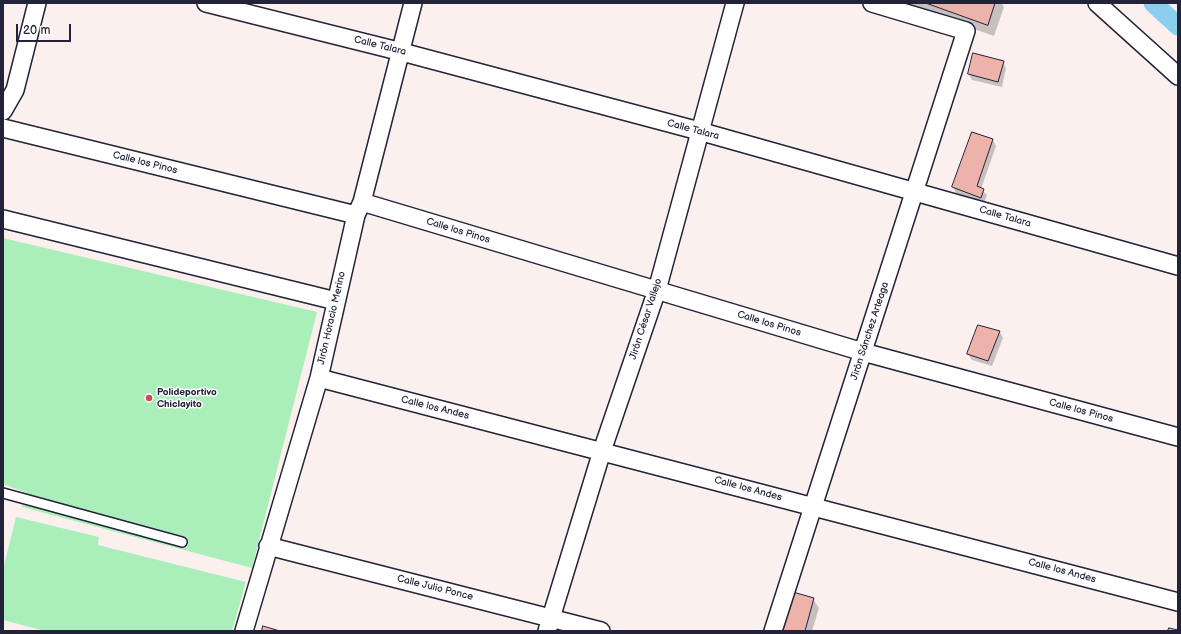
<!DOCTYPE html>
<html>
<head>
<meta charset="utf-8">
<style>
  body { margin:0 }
  #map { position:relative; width:1181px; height:634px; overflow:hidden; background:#fbf0ee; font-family:"Balsamiq Sans",sans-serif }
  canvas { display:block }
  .frame { position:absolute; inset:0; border:4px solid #22223b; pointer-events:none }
  .scale { position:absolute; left:16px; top:24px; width:55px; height:18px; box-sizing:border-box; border:2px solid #22223b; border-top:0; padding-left:5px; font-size:12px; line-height:14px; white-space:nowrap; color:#22223b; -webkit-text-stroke:3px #fff; paint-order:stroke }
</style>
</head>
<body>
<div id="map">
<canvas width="1181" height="634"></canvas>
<div class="frame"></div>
<div class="scale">20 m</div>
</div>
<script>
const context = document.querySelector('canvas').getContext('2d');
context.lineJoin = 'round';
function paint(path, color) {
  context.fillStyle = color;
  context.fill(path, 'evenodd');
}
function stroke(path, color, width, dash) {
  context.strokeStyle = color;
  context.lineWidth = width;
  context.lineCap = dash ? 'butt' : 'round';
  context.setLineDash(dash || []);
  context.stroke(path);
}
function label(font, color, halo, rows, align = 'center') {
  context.font = font + ' "Balsamiq Sans",sans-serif';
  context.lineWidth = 3;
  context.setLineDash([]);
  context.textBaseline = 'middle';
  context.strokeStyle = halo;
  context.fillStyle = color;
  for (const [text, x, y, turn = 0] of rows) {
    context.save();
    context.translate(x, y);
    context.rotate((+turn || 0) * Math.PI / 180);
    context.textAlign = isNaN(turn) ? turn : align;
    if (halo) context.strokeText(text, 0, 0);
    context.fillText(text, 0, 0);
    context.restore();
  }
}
const green = new Path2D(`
  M 3,238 L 317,312 L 252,568 L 22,507 L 27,493 L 3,484 Z
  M 16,517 L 99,537 L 98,545 L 246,582 L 232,631 L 45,631 L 3,620 L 3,570 Z`);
const shadow = new Path2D(`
  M 900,3 L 1002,3 L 1004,7 L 994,36 Z
  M 1003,62 L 1006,68 L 1002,87 L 972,80 L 969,74 Z
  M 972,133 L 993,140 L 996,146 L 981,189 L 987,195 L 984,203 L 956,193 L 953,187 Z
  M 1000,332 L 1003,338 L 992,366 L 972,360 L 968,354 Z
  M 813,599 L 819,608 L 812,631 L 783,631 Z`);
const canal = new Path2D(`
  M 1153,3 L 1178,26`);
const building = new Path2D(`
  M 926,3 L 995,3 L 988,25 Z
  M 973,53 L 1004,61 L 998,82 L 968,74 Z
  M 972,132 L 993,139 L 977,186 L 984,189 L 981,198 L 952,187 Z
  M 978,325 L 1000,331 L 988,361 L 967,354 Z
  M 793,592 L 814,598 L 805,631 L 782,631 Z
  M 263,626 L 280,631 L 262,631 Z
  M 1169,628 L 1178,630 L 1178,631 L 1168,631 Z`);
const service = new Path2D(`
  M 3,493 L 182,542`);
const minor = new Path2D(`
  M 206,3 L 402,52 L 699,131 L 1178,266
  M 1097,3 L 1178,76
  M 3,111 L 15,90 L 37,3
  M 3,128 L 356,215
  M 362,202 L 863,352 L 1178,437
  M 3,219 L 336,301
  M 319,378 L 1178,602
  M 268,546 L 601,631
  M 244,631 L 319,378 L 356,215 L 362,202 L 413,3
  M 547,631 L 602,451 L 657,290 L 735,3
  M 773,631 L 966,31 L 872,3`);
const markers = [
  [149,398,4,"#d1495b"]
];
const streetNames = [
  ["Calle Talara",380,46,14],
  ["Calle Talara",693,130,15],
  ["Calle los Pinos",145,163,14],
  ["Calle Talara",1005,217,16],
  ["Calle los Pinos",458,231,17],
  ["Jirón Horacio Merino",332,318,-77],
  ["Jirón César Vallejo",646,319,-72],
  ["Calle los Pinos",769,324,17],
  ["Jirón Sánchez Arteaga",870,331,-72],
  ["Calle los Andes",435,408,14],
  ["Calle los Pinos",1081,411,15],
  ["Calle los Andes",748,489,15],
  ["Calle los Andes",1062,571,15],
  ["Calle Julio Ponce",435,588,14]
];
const poiNames = [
  ["Polideportivo",157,392],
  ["Chiclayito",157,404]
];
paint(green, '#aaefb9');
paint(shadow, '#0003');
stroke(canal, '#8cceee', 19);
paint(building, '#edb2aa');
stroke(building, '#22223b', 1);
stroke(service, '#22223b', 12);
stroke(minor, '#22223b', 20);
stroke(service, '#fff', 9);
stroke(minor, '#fff', 17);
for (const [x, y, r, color] of markers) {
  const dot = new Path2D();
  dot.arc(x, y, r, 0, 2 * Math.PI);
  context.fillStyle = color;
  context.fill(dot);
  stroke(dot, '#fff', 1.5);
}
label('10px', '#22223b', '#fff', streetNames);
label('bold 10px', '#22223b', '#fff', poiNames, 'left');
</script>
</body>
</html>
